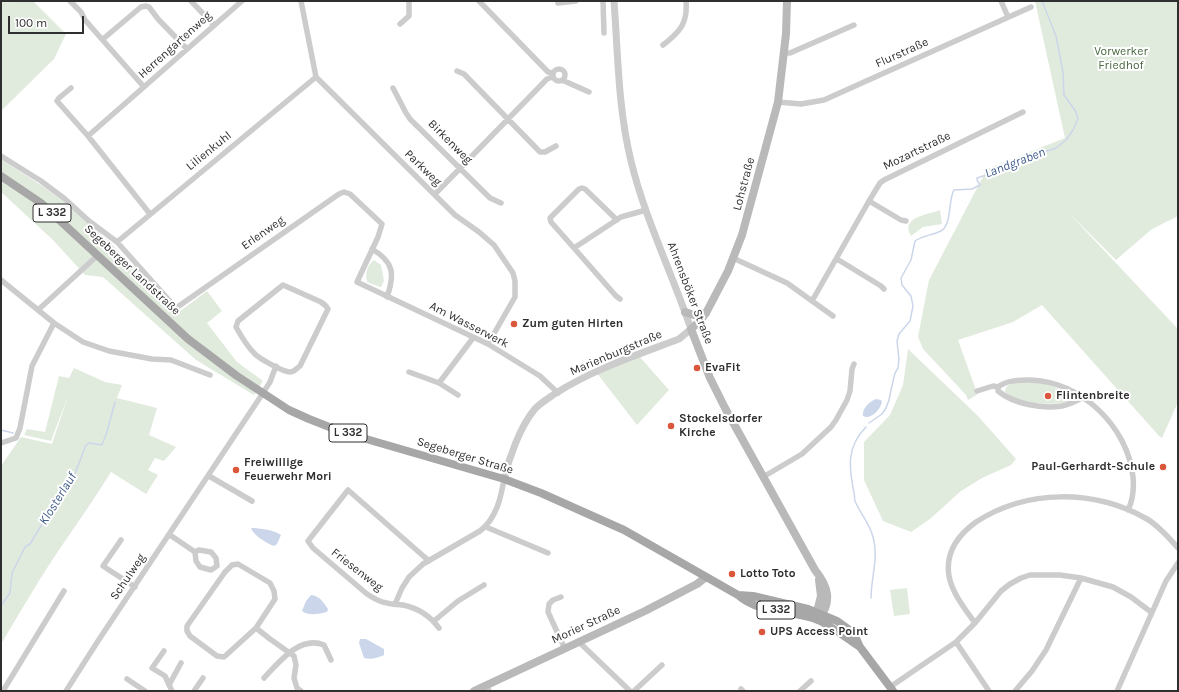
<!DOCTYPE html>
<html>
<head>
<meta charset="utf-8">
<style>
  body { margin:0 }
  #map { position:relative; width:1179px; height:692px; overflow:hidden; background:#fff; font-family:Karla,sans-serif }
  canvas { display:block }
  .frame { position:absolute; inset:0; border:2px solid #2f2f2f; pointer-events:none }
  .scale { position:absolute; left:8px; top:16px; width:76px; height:18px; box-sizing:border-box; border:2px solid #2f2f2f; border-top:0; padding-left:5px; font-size:12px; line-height:14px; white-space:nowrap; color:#2f2f2f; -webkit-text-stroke:3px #fff; paint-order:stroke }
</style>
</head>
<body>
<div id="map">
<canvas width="1179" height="692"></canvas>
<div class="frame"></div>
<div class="scale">100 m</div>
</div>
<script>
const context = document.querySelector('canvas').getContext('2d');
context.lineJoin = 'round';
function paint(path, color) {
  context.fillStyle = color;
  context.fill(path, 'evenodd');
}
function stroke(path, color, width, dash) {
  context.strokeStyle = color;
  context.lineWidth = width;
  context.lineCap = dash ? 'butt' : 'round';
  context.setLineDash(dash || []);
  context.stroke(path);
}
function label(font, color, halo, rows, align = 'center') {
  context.font = font + ' Karla,sans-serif';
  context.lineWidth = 4;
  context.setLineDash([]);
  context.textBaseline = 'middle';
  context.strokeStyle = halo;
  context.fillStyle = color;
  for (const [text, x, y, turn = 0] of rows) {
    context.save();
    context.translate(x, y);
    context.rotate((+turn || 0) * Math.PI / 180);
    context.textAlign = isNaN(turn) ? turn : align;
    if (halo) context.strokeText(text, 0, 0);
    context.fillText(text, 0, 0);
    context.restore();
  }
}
const green = new Path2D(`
  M 1,1 L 6,1 L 8,3 L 10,1 L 33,1 L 66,34 L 54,59 L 1,111 Z
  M 1035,1 L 1178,1 L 1178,216 L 1152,229 L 1116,260 L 1067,211 L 1178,329 L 1178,402 L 1162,438 L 1160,437 L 1042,305 L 1013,322 L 958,340 L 976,390 L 978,394 L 968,400 L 966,395 L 923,349 L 918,337 L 929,280 L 987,169 L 1065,138 Z
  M 1,159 C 22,173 44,186 64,202 C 105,235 142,274 179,312 L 207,291 L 222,311 L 207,323 L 237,362 L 263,381 L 254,395 L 196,360 L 103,277 L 85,275 L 53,240 L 1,192 Z
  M 940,210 L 942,224 L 923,227 L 911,236 C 900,217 927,215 940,210 Z
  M 374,260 L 381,265 L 384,281 L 381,287 L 380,287 L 367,282 C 365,272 367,266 374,260 Z
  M 908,349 L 978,416 L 1016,459 L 1011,465 L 982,478 L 961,491 L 930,519 L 911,532 L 883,521 L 864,480 L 864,442 L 890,415 L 903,385 Z
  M 639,356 L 669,390 L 637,425 L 596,372 Z
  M 74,368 L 105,382 L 122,385 L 117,398 L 157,408 L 149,435 L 176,447 L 164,461 L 155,458 L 148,470 L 158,475 L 146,494 L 111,472 C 89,508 64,541 42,576 C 28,598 15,621 1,644 L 1,466 L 21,437 L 52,444 L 68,396 L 51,441 L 24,435 L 27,429 L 45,432 L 59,376 L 69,378 Z
  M 1015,382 L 1042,383 L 1071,393 L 1072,398 L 1068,403 C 1051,404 1016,406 1005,392 C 1005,386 1009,384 1015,382 Z
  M 907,588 L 910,614 L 894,616 L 890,590 Z`);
const water = new Path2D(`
  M 876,399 L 881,400 L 882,402 C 880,410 871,420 863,416 C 862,408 869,402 876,399 Z
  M 251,528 C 260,528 274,530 281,535 L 277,544 L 274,546 C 266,543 253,535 251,528 Z
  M 311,595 C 320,596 323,602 328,609 L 327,612 C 319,614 308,616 302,611 L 306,601 Z
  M 360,639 L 366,639 L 384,649 L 384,655 C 377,658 371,660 364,658 L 359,643 Z`);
const stream = new Path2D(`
  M 869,423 L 882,414 L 886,408 L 889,400 L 891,390 L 895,373 L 898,368 L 899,359 L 897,341 L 899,334 L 910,321 L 913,306 L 911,296 L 902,285 L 901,278 L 911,260 L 915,241 C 924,235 933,235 941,231 C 952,225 948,200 954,190 L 972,189 L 980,185 L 977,180 L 977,178 L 986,175 L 1008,163 L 1026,157 L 1036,155 L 1056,148 L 1066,140 L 1073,130 L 1078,119 L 1076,112 L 1064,95 L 1063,72 L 1056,36 L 1042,1
  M 866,427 C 846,447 849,468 854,493 C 855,496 854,498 855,501 C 860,513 870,524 873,537 C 879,557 871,578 871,598
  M 1,430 L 13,433
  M 1,606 L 10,593 L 12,573 L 25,547 L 30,544 L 50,511 L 72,481 L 86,445 L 89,443 L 102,445 L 107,432 L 115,402`);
const minor = new Path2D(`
  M 70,1 L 81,12 L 85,20 L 144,87
  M 191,1 L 214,25
  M 301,1 L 316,77 L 455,215 L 479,232 L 494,245 L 513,273 L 515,281 L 515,297 L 488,344
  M 479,1 L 548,72 L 553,73
  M 558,1 L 558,3 L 576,1
  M 603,1 L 604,33
  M 1001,1 L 1008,17
  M 400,24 L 409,16 L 409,1
  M 103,39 L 141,7 L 146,6 L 149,7 L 158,19 L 187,49
  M 663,45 C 680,32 688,23 686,1
  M 784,53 L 790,53 L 854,25
  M553 75a6 6 0 1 1 12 0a6 6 0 1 1-12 0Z
  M 457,71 L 464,74 L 540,152 L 545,152 L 556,146
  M 562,80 L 589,92
  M 71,88 L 59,98 L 57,101 L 88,136 L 150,214
  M 393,88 L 406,113 L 410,119 L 490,198 L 501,203
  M 778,102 L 801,104 L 824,100 L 1031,7
  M 88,136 L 242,1
  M 1,156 L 41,181 L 65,199 L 89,221 L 117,242 L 176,308 L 339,194 L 344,192 L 350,194 L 382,224 L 378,237 L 357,282 L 488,344 L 540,376 L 558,393
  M 435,194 L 547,79 L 553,77
  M 869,201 L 901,220 L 906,221
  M 117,242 L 316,77
  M 574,248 L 551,222 L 550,218 L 579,189 L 582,188 L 585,189 L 617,220
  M 372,249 C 394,262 395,274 387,297
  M 733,258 L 787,283 L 833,316
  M 837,259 L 881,286 L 884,289
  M 1,280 L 54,323 L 83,342 L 109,351 L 152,359 L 171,360 L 210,375
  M 283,285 L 321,302 L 326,306 L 328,309 L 300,366 C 297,368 294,372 290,372 C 283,372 258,358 254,353 C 247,346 241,336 236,327 L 238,321 Z
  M 620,299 L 616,296 L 574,248 L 621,217 L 646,210
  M 812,301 L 869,201 L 880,183 L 884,180 L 1023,112
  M 38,310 L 98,255
  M 409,372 L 439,383 L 458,395
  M 439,383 L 473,338
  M 977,391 L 993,386 L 998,387
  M 1082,398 C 1076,401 1068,405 1062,406 C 1041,409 1014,404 998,391 L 998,387 C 1007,380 1020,380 1030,380 C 1081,381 1128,427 1133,477 C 1134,488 1133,500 1128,510
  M 1,443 L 16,438 L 20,428 L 32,366 L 54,323
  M 209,476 L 252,501
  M 763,477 L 802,454 L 831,427 L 836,420 L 847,400 L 850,391 L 852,369 L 854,364
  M 486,527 L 548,553
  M 170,535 L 195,552
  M 121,540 L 103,566 L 135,587
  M 199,550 L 211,552 L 216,558 L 217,566 L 211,570 L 200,567 L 196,561 L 195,552 Z
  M 429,561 L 348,490 L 308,541 L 313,548 L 367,594 C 373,598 379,602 387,603 C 392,605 397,604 403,605 C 418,608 430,616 439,628
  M 238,564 L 270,583 L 274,591 L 275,599 L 256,628 L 224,657 L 217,656 L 190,636 L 187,631 L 187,626 L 225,572 L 232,565 Z
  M 561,597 L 553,600 L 549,604 L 548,612 L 565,649
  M 395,604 L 402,588 L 409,577 L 423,564 L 480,531 C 496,519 501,498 504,479
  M 434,621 L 458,601 L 484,585
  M 975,623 C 965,609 952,593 949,576 C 945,552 958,535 976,522 C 1027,489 1094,489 1147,519 C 1159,526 1169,538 1178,548
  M 256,628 L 270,639 L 294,656 L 296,665 L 294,678 L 297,688 L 301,691
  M 579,642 L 630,691
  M 956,642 L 989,691
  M 164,651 L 152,668 L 165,676 L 172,691
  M 264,678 C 279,662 300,635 324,645 L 331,660
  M 127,679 L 145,691
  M 169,685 L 181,663
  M 487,685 L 489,691
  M 890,687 L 956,642 L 975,623 L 1001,591 L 1010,584 L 1021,578 L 1030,575 L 1060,575 L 1081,578 L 1113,587 L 1131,597 L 1151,612
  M 741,689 L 743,691
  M 3,691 L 64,591
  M 66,691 L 98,641 L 263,393 L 270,382 L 276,366
  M 194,691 L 203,678
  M 634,691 L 662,665
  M 800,691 L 811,681
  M 1015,691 L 1032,671 L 1046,650 L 1081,578
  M 1117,691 L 1166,581 L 1178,563`);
const tertiary = new Path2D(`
  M 504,479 C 509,458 520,427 534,410 C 540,403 549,398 556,393 C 594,369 637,355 679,339 L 691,329 C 672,273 645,219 631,161 C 618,108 618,54 614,1`);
const secondary = new Path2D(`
  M 787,1 L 786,34 L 778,102 L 742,235 L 728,271 L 706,313 L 699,322 L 691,329 L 710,378 L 725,408 L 815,570 C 828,586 833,602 818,620
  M 685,312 L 694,315 L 706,313
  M 817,619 L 817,612 L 821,596 L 819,580
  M 474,691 L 645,611 L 697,584 L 706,577`);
const primary = new Path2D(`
  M 1,176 L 41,203 L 188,339 L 237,376 L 289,410 L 309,419 L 342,432 L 504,479 L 541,493 L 624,530 L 738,595 C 759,614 792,610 818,620 C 833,627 846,638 860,647
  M 738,595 L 753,596 L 808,609 L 837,621 L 851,631 L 856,638 L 860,647 L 893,691`);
const markers = [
  [514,324,4,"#da573c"],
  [697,368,4,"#da573c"],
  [1048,396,4,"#da573c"],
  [671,426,4,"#da573c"],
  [1163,467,4,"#da573c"],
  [236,470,4,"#da573c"],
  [732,574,4,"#da573c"],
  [762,632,4,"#da573c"]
];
const shields = [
  [52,213,38],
  [348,433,38],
  [776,610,38]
];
const shieldNames = [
  ["L 332",52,213],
  ["L 332",348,433],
  ["L 332",776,610]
];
const streetNames = [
  ["Herrengartenweg",175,45,-42],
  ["Flurstraße",902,53,-24],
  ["Birkenweg",450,142,45],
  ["Lilienkuhl",209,151,-39],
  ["Mozartstraße",917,151,-26],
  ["Parkweg",423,168,44],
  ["Lohstraße",744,184,-75],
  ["Erlenweg",263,233,-35],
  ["Segeberger Landstraße",132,270,43],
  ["Ahrensböker Straße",690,293,69],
  ["Am Wasserwerk",469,325,27],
  ["Marienburgstraße",616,353,-23],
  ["Segeberger Straße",465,456,17],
  ["Friesenweg",357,570,38],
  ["Schulweg",128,577,-56],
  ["Morier Straße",586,625,-25]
];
const parkNames = [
  ["Vorwerker",1121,52],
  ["Friedhof",1121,66]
];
const poiNames = [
  ["Zum guten Hirten",522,324],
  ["EvaFit",705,368],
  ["Flintenbreite",1056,396],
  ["Stockelsdorfer",679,419],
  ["Kirche",679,433],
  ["Freiwillige",244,463],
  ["Feuerwehr Mori",244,477],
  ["Paul-Gerhardt-Schule",1155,467,"right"],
  ["Lotto Toto",740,574],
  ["UPS Access Point",770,632]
];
const waterNames = [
  ["Landgraben",1015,163,-21],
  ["Klosterlauf",58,499,-58]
];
paint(green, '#e1ebdd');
paint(water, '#cbd6ea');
stroke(stream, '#cbd6ea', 1.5);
stroke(minor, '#ccc', 5.5);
stroke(tertiary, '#ccc', 7);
stroke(secondary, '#b9b9b9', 8);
stroke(primary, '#a7a7a7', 8);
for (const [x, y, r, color] of markers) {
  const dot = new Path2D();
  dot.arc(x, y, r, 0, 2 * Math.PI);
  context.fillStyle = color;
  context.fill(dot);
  stroke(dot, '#fff', 1.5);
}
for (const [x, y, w] of shields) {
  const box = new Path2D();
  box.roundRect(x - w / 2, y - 9, w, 18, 3);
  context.fillStyle = '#fff';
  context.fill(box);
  stroke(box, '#2f2f2f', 1);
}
label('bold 11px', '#2f2f2f', null, shieldNames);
label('12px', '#2f2f2f', '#fff', streetNames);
label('12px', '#48683f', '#fff', parkNames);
label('bold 12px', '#2f2f2f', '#fff', poiNames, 'left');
label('italic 13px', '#415d8c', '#fff', waterNames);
</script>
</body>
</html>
